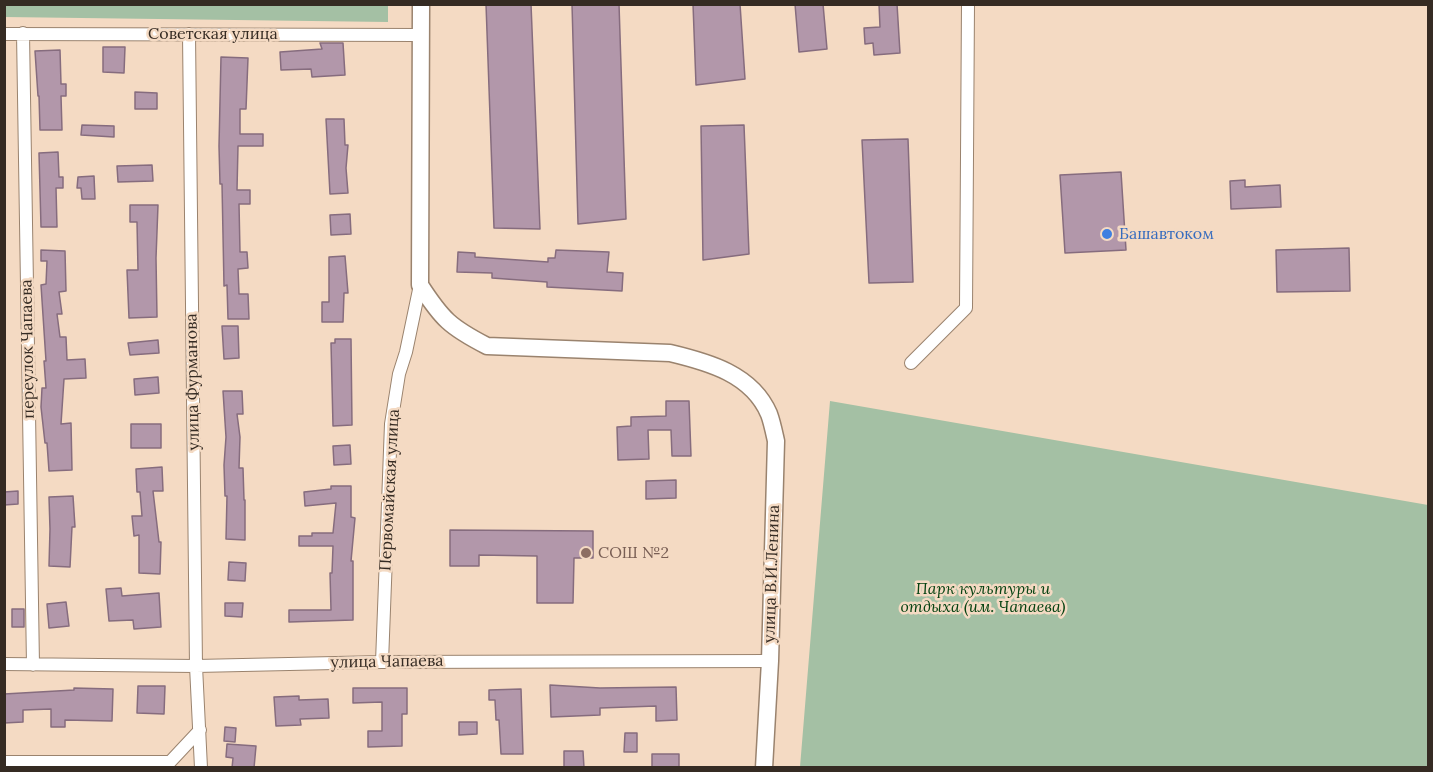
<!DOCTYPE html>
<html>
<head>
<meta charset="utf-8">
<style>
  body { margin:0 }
  #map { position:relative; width:1433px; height:772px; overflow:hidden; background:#f4dac3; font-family:Lora,serif }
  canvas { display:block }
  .frame { position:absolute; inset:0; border:6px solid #352b23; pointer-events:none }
</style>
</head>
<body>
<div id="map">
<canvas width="1433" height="772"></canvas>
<div class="frame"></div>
</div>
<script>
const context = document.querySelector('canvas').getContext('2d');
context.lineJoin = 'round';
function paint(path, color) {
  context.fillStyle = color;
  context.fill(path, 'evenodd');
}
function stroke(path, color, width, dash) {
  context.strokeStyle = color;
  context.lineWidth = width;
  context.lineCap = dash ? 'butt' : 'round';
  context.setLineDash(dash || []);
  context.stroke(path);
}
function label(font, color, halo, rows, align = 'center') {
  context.font = font + ' Lora,serif';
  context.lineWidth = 5;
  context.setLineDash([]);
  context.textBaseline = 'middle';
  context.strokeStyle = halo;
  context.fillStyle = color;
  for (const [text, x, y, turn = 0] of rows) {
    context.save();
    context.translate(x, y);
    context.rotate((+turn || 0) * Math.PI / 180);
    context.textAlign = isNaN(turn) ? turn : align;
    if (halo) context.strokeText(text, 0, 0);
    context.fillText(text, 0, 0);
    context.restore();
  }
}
const green = new Path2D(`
  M 5,4 L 388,4 L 388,22 L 5,17 Z
  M 830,401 L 1428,505 L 1428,767 L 800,767 Z`);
const building = new Path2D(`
  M 486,4 L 531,4 L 540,229 L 494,228 Z
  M 572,4 L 619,4 L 626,219 L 578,224 Z
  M 693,4 L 740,4 L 745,79 L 696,85 Z
  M 795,4 L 823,4 L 827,49 L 799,52 Z
  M 879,4 L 897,4 L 900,53 L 874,55 L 873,43 L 865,44 L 864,28 L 880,27 Z
  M 320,43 L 343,43 L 345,75 L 312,77 L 311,69 L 281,70 L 280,52 L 322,49 Z
  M 103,47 L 125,47 L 124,73 L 103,72 Z
  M 60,50 L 61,84 L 66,84 L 66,96 L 61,96 L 62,130 L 40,130 L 39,96 L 38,96 L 35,51 Z
  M 221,57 L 248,58 L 246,109 L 240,109 L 240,134 L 263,134 L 263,146 L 238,146 L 237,190 L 250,190 L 250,204 L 239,204 L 240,252 L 247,252 L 248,268 L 238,269 L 239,294 L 248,294 L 249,319 L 228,319 L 227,285 L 224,286 L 222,184 L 220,184 L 219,146 Z
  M 135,92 L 157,93 L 157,109 L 135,109 Z
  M 326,119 L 344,119 L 345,145 L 348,145 L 346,168 L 348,193 L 330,194 Z
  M 82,125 L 114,126 L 114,137 L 81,135 Z
  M 744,125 L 749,254 L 703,260 L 701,126 Z
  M 908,139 L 913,282 L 869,283 L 862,140 Z
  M 58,152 L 59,177 L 63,177 L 63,188 L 56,188 L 57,227 L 41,227 L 39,153 Z
  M 152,165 L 153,181 L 118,182 L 117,166 Z
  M 1121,172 L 1126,250 L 1065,253 L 1060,175 Z
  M 94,176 L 95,199 L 82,199 L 81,188 L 77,188 L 78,177 Z
  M 1245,180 L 1245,187 L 1280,185 L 1281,207 L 1231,209 L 1230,181 Z
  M 130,205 L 158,205 L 156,258 L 157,317 L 129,318 L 127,270 L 138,270 L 137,222 L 130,222 Z
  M 350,214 L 351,234 L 331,235 L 330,215 Z
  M 1349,248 L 1350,291 L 1277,292 L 1276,250 Z
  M 41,250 L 65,251 L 66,291 L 59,292 L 62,314 L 57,314 L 60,337 L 66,337 L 67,360 L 85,359 L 86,378 L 64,379 L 61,424 L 71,423 L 72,470 L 49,471 L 47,443 L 45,443 L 41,407 L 42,388 L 46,388 L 44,361 L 46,361 L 41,285 L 46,284 L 47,261 L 41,261 Z
  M 556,250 L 609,252 L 607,272 L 623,273 L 622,291 L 547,287 L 547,282 L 492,278 L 492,273 L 457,272 L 458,252 L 475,253 L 475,257 L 548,262 L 548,258 L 555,258 Z
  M 345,256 L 348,293 L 344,293 L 343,322 L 322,322 L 322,302 L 329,302 L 329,257 Z
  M 222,326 L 238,326 L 239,358 L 224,359 Z
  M 335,339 L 351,339 L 352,425 L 333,426 L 331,343 L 335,343 Z
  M 158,340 L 159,353 L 130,355 L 128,343 Z
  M 158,377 L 159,393 L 135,395 L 134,379 Z
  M 223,391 L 242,391 L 243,414 L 237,414 L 240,437 L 239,468 L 243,468 L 244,500 L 245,500 L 245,540 L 226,539 L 227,496 L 225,496 L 224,465 L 226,437 Z
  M 666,401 L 689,401 L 691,456 L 672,456 L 671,430 L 648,430 L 649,459 L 618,460 L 617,427 L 631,426 L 631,417 L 666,416 Z
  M 131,424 L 161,424 L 161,448 L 131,448 Z
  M 350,445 L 351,464 L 334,465 L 333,446 Z
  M 162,467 L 163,491 L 153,491 L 159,542 L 161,542 L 160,574 L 139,573 L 139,535 L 134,536 L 132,516 L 142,516 L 140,492 L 137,492 L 136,469 Z
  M 676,480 L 676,498 L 646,499 L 646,481 Z
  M 331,486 L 351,486 L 351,517 L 355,518 L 351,561 L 353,561 L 353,620 L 289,622 L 289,610 L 331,610 L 330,573 L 332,573 L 333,546 L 299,546 L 299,536 L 312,536 L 312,533 L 333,533 L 336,503 L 305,506 L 304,492 L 331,489 Z
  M 18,491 L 18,504 L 4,505 L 4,492 Z
  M 73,496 L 75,527 L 72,527 L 70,567 L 49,566 L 50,529 L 49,497 Z
  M 450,530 L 593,531 L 593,558 L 574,558 L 573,603 L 537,603 L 537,556 L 479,555 L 479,566 L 450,566 Z
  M 229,562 L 246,563 L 245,581 L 228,580 Z
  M 121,588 L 122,596 L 159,593 L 161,627 L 134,629 L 133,620 L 109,621 L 106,589 Z
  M 66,602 L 69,626 L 49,628 L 47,604 Z
  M 225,603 L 243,603 L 242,617 L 225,616 Z
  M 12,609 L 24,609 L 24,627 L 12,627 Z
  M 550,685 L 600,688 L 676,687 L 677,720 L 656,721 L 656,706 L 600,708 L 600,715 L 551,717 Z
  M 138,686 L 165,686 L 164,714 L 137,713 Z
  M 74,688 L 113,689 L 112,721 L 65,720 L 65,727 L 51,727 L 51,709 L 23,710 L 23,722 L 4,723 L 4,694 L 74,690 Z
  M 353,688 L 407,688 L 407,714 L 402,714 L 402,746 L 368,747 L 368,731 L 382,731 L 382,702 L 353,703 Z
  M 521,689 L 523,754 L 501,754 L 499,720 L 496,720 L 495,700 L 489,700 L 489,690 Z
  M 299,696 L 299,700 L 328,699 L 329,718 L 300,719 L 301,725 L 276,726 L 274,697 Z
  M 459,722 L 477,722 L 477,734 L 459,735 Z
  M 225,727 L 236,728 L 235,742 L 224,741 Z
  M 625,733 L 637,733 L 637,752 L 624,752 Z
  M 227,744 L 256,746 L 254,768 L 232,768 L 233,758 L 226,757 Z
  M 564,751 L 583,751 L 584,768 L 564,768 Z
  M 652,754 L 679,754 L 679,768 L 652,768 Z`);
const minor = new Path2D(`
  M 23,33 L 33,665
  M 4,34 L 421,35
  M 189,34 L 196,666 L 201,768
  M 911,363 L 966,308 L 968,4
  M 382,662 L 391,424 L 399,374 L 406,352 L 420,285
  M 4,664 L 196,666 L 382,662 L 770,661
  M 4,762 L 170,762 L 200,730`);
const secondary = new Path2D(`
  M 421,4 L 420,285 C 442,319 450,327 487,346 L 670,353 C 708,362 752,374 769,414 C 772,422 774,432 776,441 L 770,661 L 764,768`);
const markers = [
  [1107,234,6,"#3f7fe0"],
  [586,553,6,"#8d6e63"]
];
const streetNames = [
  ["Советская улица",213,34],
  ["переулок Чапаева",28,349,-91],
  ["улица Фурманова",193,382,-91],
  ["Первомайская улица",390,490,-87],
  ["улица В.И.Ленина",772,574,-88],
  ["улица Чапаева",387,662,-1]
];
const shopNames = [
  ["Башавтоком",1119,234]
];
const educationNames = [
  ["СОШ №2",598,553]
];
const parkNames = [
  ["Парк культуры и",983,589],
  ["отдыха (им. Чапаева)",983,607]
];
paint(green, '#a4c0a4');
paint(building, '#b297aa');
stroke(building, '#866c7e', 1.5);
stroke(minor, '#9a836e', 14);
stroke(secondary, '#9a836e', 19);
stroke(minor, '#fff', 12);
stroke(secondary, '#fff', 16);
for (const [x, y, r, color] of markers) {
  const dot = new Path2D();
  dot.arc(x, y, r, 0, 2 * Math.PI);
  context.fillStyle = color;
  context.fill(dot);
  stroke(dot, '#f4dac3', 2);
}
label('16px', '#352b23', '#f4dac3', streetNames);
label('16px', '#366cbe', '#f4dac3', shopNames, 'left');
label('16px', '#785e54', '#f4dac3', educationNames, 'left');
label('italic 16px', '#054211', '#f4dac3', parkNames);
</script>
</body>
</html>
